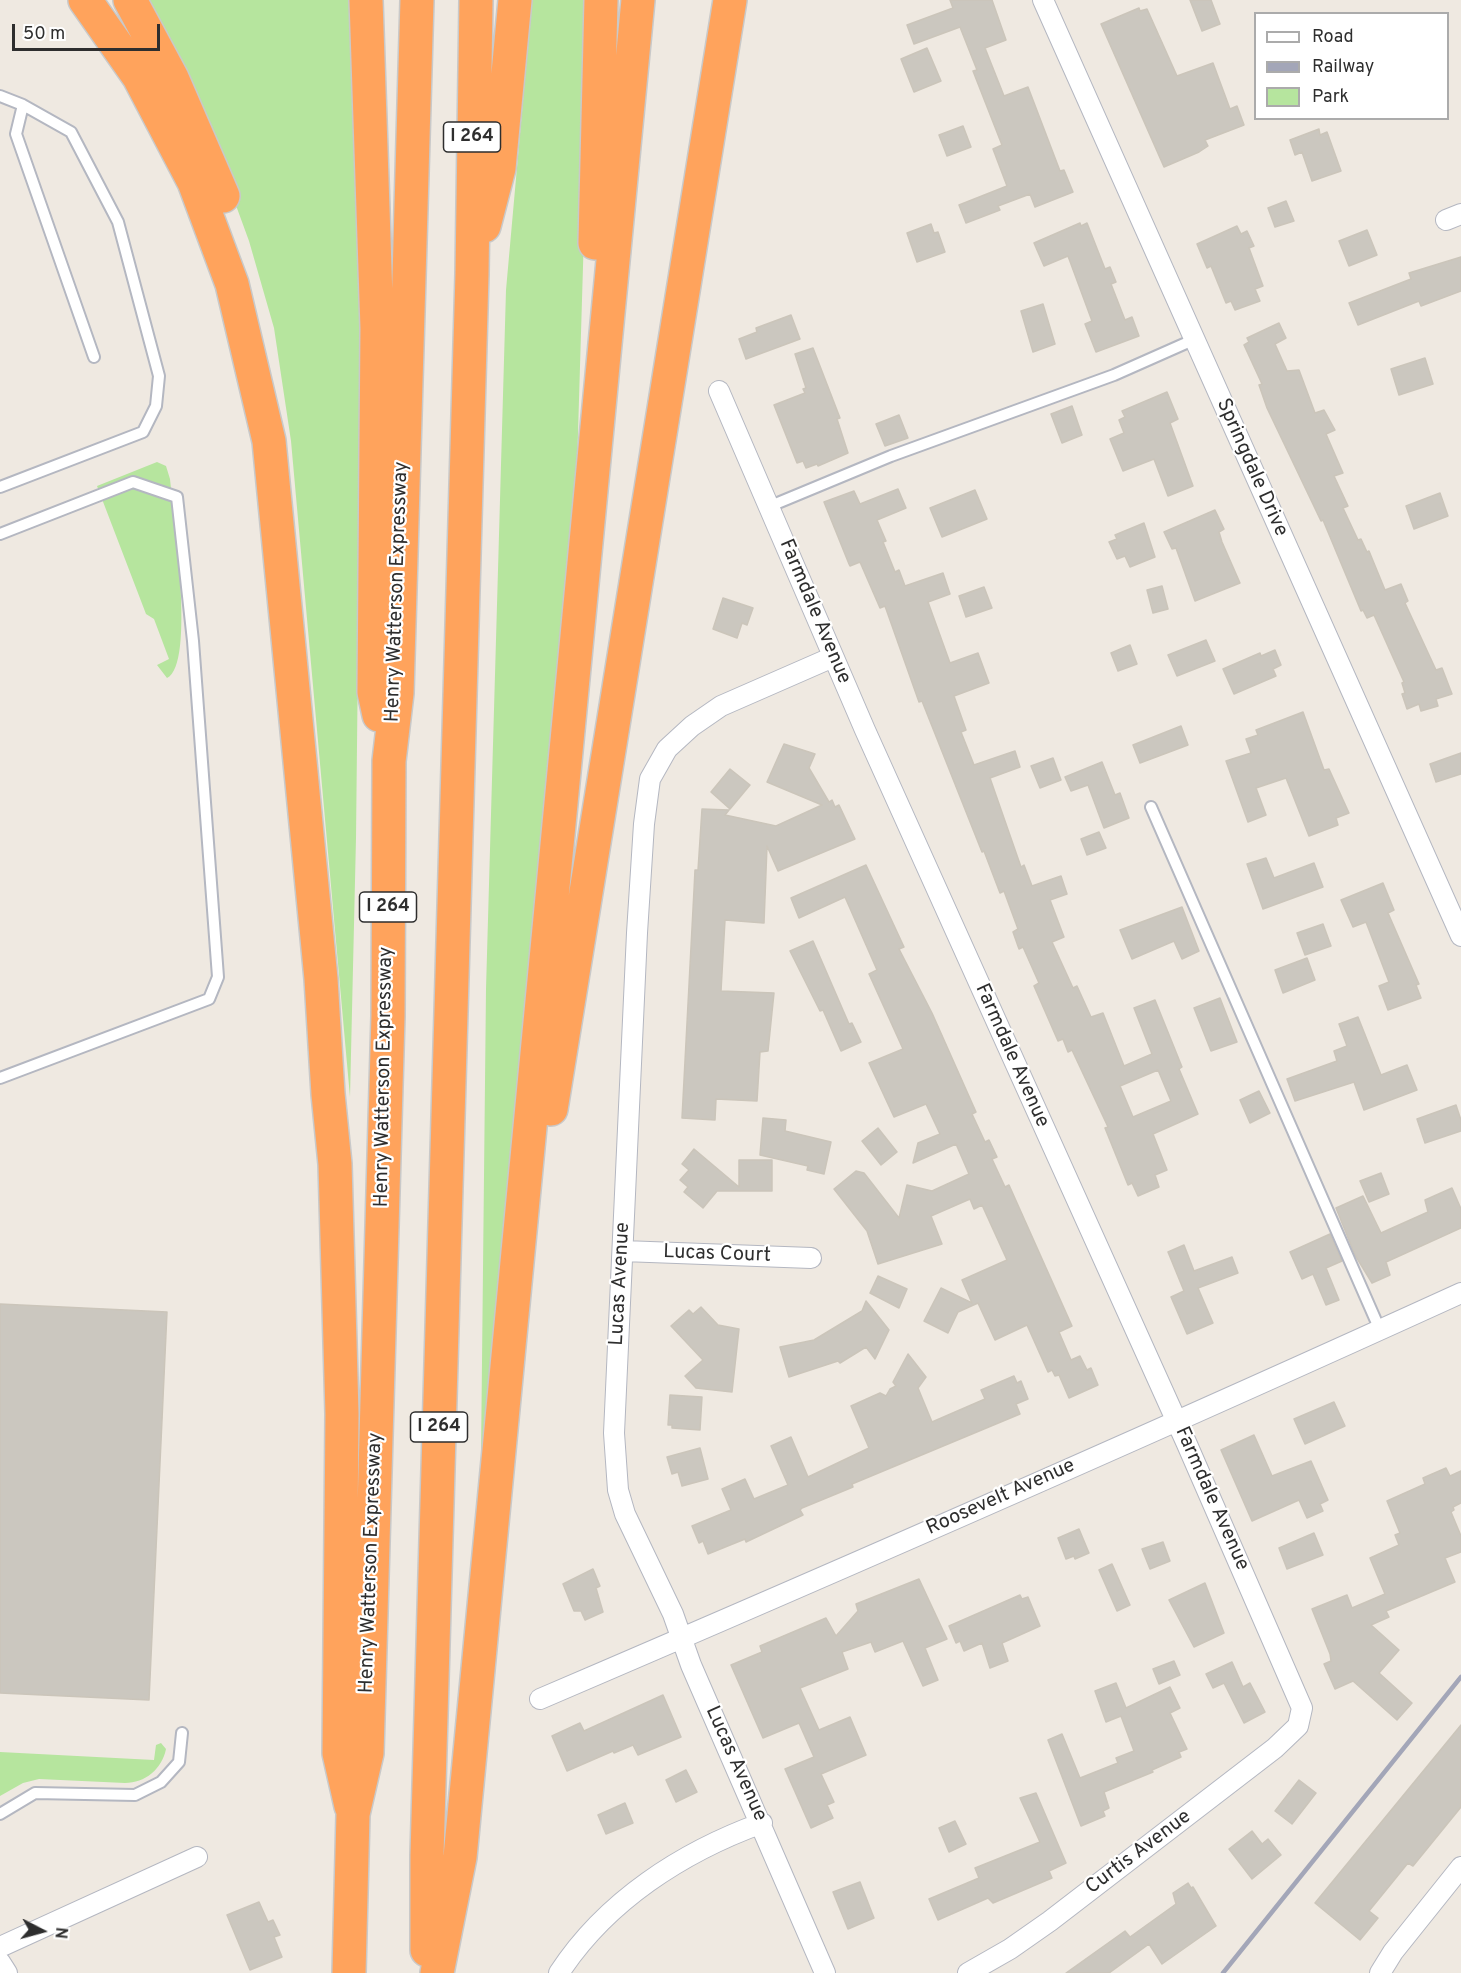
<!DOCTYPE html>
<html>
<head>
<meta charset="utf-8">
<style>
  body { margin:0 }
  #map { position:relative; width:1461px; height:1973px; overflow:hidden; background:#efe9e1; font-family:Overpass,sans-serif }
  canvas { display:block }
  .legend { position:absolute; left:1254px; top:12px; width:195px; height:108px; box-sizing:border-box; background:#fff; border:2px solid #ababab; margin:0; padding:8px 10px; list-style:none; font-size:18px; color:#2e2e2e }
  .legend li { display:flex; align-items:center; gap:12px; height:30px }
  .legend b { width:30px; border:2px solid #ababab }
  .north { position:absolute; left:12px; top:1901px; width:60px; height:60px; -webkit-text-stroke:4px #fff; paint-order:stroke; rotate:96deg; font-size:16px; font-weight:700; line-height:24px; text-align:center; color:#2e2e2e }
  .north::after { content:''; display:block; margin:auto; width:21px; height:27px; background:#2e2e2e; clip-path:polygon(50% 0,100% 100%,50% 72%,0 100%) }
  .scale { position:absolute; left:12px; top:24px; width:148px; height:27px; box-sizing:border-box; border:3px solid #2e2e2e; border-top:0; padding-left:8px; font-size:18px; line-height:21px; white-space:nowrap; color:#2e2e2e; -webkit-text-stroke:4px #fff; paint-order:stroke }
</style>
</head>
<body>
<div id="map">
<canvas width="1461" height="1973"></canvas>
<ul class="legend">
<li><b style="height:8px;background:#fff"></b>Road</li>
<li><b style="height:8px;background:#a3a6b8"></b>Railway</li>
<li><b style="height:16px;background:#b6e59e"></b>Park</li>
</ul>
<div class="north">N</div>
<div class="scale">50 m</div>
</div>
<script>
const context = document.querySelector('canvas').getContext('2d');
context.lineJoin = 'round';
function paint(path, color) {
  context.fillStyle = color;
  context.fill(path, 'evenodd');
}
function stroke(path, color, width, dash) {
  context.strokeStyle = color;
  context.lineWidth = width;
  context.lineCap = dash ? 'butt' : 'round';
  context.setLineDash(dash || []);
  context.stroke(path);
}
function label(font, color, halo, rows, align = 'center') {
  context.font = font + ' Overpass,sans-serif';
  context.lineWidth = 4.5;
  context.setLineDash([]);
  context.textBaseline = 'middle';
  context.strokeStyle = halo;
  context.fillStyle = color;
  for (const [text, x, y, turn = 0] of rows) {
    context.save();
    context.translate(x, y);
    context.rotate((+turn || 0) * Math.PI / 180);
    context.textAlign = isNaN(turn) ? turn : align;
    if (halo) context.strokeText(text, 0, 0);
    context.fillText(text, 0, 0);
    context.restore();
  }
}
const green = new Path2D(`
  M 142,0 L 356,0 L 362,283 L 356,838 L 350,1097 L 291,441 L 274,328 L 249,241 L 219,159 Z
  M 532,0 L 591,0 L 577,466 L 484,1455 L 481,1455 L 486,989 L 506,290 Z
  M 157,462 L 166,466 L 170,479 C 173,511 196,665 167,678 L 157,665 L 169,659 L 154,619 L 146,614 L 97,486 Z
  M 161,1743 L 166,1749 C 162,1769 145,1783 125,1783 L 39,1779 L 23,1783 L 0,1796 L 0,1752 L 154,1760 L 156,1745 Z`);
const building = new Path2D(`
  M 950,0 L 992,0 L 1006,40 L 985,48 L 1004,96 L 1028,87 L 1060,171 L 1064,170 L 1073,192 L 1035,207 L 1030,194 L 998,206 L 1000,210 L 966,223 L 959,205 L 1007,186 L 993,149 L 1002,145 L 973,71 L 977,70 L 960,27 L 914,44 L 907,25 L 953,8 Z
  M 1190,0 L 1211,0 L 1220,24 L 1202,31 Z
  M 1139,8 L 1140,11 L 1147,9 L 1177,76 L 1213,63 L 1230,109 L 1237,106 L 1244,125 L 1205,140 L 1208,146 L 1199,152 L 1164,167 L 1101,24 Z
  M 927,48 L 941,81 L 914,92 L 901,59 Z
  M 963,126 L 971,147 L 947,156 L 939,135 Z
  M 1319,129 L 1320,135 L 1327,132 L 1341,171 L 1312,181 L 1302,152 L 1295,155 L 1290,140 Z
  M 1286,201 L 1294,221 L 1275,227 L 1268,208 Z
  M 1080,223 L 1081,226 L 1087,223 L 1105,269 L 1110,267 L 1116,282 L 1111,284 L 1125,320 L 1132,317 L 1139,336 L 1096,352 L 1085,324 L 1092,321 L 1068,256 L 1044,266 L 1034,243 Z
  M 931,224 L 934,233 L 938,232 L 945,252 L 917,262 L 907,233 Z
  M 1237,226 L 1241,234 L 1247,231 L 1254,246 L 1249,248 L 1263,286 L 1255,289 L 1260,301 L 1235,310 L 1231,301 L 1226,303 L 1211,266 L 1207,268 L 1197,244 Z
  M 1367,230 L 1377,255 L 1349,266 L 1339,241 Z
  M 1461,257 L 1461,291 L 1421,306 L 1419,301 L 1358,325 L 1349,303 L 1411,279 L 1409,273 Z
  M 1043,304 L 1055,344 L 1033,352 L 1021,311 Z
  M 791,315 L 800,339 L 746,359 L 739,339 L 757,332 L 756,328 Z
  M 1279,323 L 1286,338 L 1275,344 L 1287,371 L 1299,370 L 1315,413 L 1324,410 L 1335,430 L 1326,434 L 1343,473 L 1334,476 L 1348,506 L 1343,508 L 1358,540 L 1361,539 L 1367,552 L 1369,551 L 1385,590 L 1401,584 L 1408,601 L 1405,603 L 1436,670 L 1442,668 L 1452,694 L 1436,699 L 1438,706 L 1421,711 L 1419,704 L 1407,709 L 1402,694 L 1405,693 L 1402,683 L 1404,682 L 1374,615 L 1367,618 L 1363,610 L 1361,611 L 1323,520 L 1321,521 L 1267,408 L 1259,385 L 1262,384 L 1244,345 L 1249,342 L 1247,338 Z
  M 813,348 L 840,418 L 837,419 L 848,453 L 818,466 L 817,464 L 806,468 L 803,461 L 797,463 L 774,405 L 805,393 L 803,389 L 806,388 L 795,354 Z
  M 1425,358 L 1433,384 L 1399,395 L 1391,369 Z
  M 1167,392 L 1178,419 L 1170,423 L 1193,486 L 1168,496 L 1154,459 L 1123,471 L 1110,439 L 1124,433 L 1119,420 L 1125,417 L 1122,411 Z
  M 1072,406 L 1082,435 L 1062,443 L 1051,414 Z
  M 899,415 L 908,438 L 885,446 L 876,424 Z
  M 898,489 L 906,508 L 877,520 L 886,541 L 883,542 L 895,572 L 899,570 L 905,586 L 943,573 L 950,594 L 928,602 L 950,663 L 978,653 L 989,683 L 954,696 L 966,730 L 961,732 L 974,765 L 1015,751 L 1020,767 L 990,778 L 1021,867 L 1024,865 L 1032,886 L 1061,876 L 1067,894 L 1050,900 L 1064,937 L 1052,942 L 1073,988 L 1077,986 L 1091,1017 L 1103,1013 L 1124,1066 L 1152,1054 L 1134,1008 L 1155,1000 L 1182,1067 L 1179,1069 L 1198,1114 L 1153,1134 L 1167,1170 L 1155,1175 L 1159,1187 L 1138,1196 L 1132,1183 L 1128,1185 L 1105,1128 L 1108,1127 L 1072,1050 L 1068,1052 L 1063,1039 L 1058,1041 L 1034,986 L 1039,983 L 1023,947 L 1019,949 L 1013,932 L 1018,929 L 1004,891 L 1000,893 L 984,851 L 982,852 L 922,701 L 919,702 L 885,606 L 880,608 L 860,562 L 850,566 L 849,564 L 824,502 L 854,491 L 860,504 ZM 1158,1070 L 1171,1101 L 1133,1117 L 1120,1086 Z
  M 975,490 L 987,519 L 942,537 L 930,508 Z
  M 1440,493 L 1448,516 L 1414,529 L 1406,506 Z
  M 1215,510 L 1224,529 L 1219,532 L 1222,542 L 1240,583 L 1195,601 L 1176,548 L 1172,549 L 1164,532 Z
  M 1144,523 L 1155,557 L 1130,567 L 1125,556 L 1117,559 L 1109,542 L 1117,539 L 1115,535 Z
  M 1162,586 L 1168,609 L 1153,613 L 1147,590 Z
  M 984,587 L 992,608 L 966,617 L 959,596 Z
  M 723,598 L 753,608 L 747,625 L 742,623 L 737,638 L 713,629 Z
  M 1206,640 L 1215,661 L 1177,676 L 1168,655 Z
  M 1130,645 L 1137,664 L 1118,671 L 1111,653 Z
  M 1275,650 L 1281,665 L 1273,669 L 1276,676 L 1234,694 L 1223,669 L 1260,653 L 1261,656 Z
  M 1303,712 L 1324,770 L 1329,769 L 1349,813 L 1336,818 L 1338,825 L 1309,836 L 1286,778 L 1256,788 L 1266,815 L 1248,822 L 1226,761 L 1251,753 L 1246,739 L 1258,735 L 1256,730 Z
  M 1181,726 L 1188,745 L 1140,763 L 1133,745 Z
  M 784,744 L 815,754 L 809,768 L 829,802 L 832,800 L 835,807 L 839,805 L 855,839 L 778,871 L 767,846 L 764,923 L 725,920 L 721,991 L 774,993 L 768,1051 L 760,1052 L 757,1101 L 716,1099 L 715,1120 L 682,1118 L 694,890 L 695,870 L 698,870 L 702,809 L 729,810 L 725,815 L 776,826 L 822,805 L 767,782 Z
  M 1461,753 L 1461,774 L 1436,782 L 1430,764 Z
  M 1053,758 L 1061,780 L 1040,788 L 1031,766 Z
  M 1102,762 L 1115,795 L 1120,793 L 1129,818 L 1104,828 L 1088,785 L 1071,791 L 1065,777 Z
  M 730,769 L 750,785 L 730,809 L 711,792 Z
  M 1099,832 L 1106,848 L 1087,855 L 1081,839 Z
  M 1266,858 L 1274,878 L 1314,863 L 1323,887 L 1263,909 L 1247,864 Z
  M 866,865 L 904,947 L 899,949 L 932,1013 L 976,1112 L 972,1114 L 985,1142 L 989,1140 L 997,1157 L 992,1159 L 1005,1187 L 1009,1185 L 1072,1326 L 1059,1332 L 1071,1360 L 1080,1356 L 1087,1370 L 1091,1368 L 1098,1385 L 1069,1398 L 1059,1375 L 1055,1376 L 1052,1370 L 1048,1372 L 1027,1325 L 995,1340 L 978,1303 L 958,1312 L 948,1333 L 924,1321 L 941,1288 L 972,1303 L 962,1280 L 1007,1260 L 982,1205 L 974,1209 L 970,1199 L 931,1216 L 942,1244 L 878,1264 L 867,1231 L 834,1189 L 856,1171 L 864,1173 L 899,1218 L 907,1185 L 932,1191 L 969,1174 L 956,1144 L 913,1163 L 918,1143 L 940,1134 L 926,1104 L 894,1117 L 869,1063 L 903,1049 L 869,974 L 877,970 L 845,897 L 799,918 L 791,898 Z
  M 1383,883 L 1394,910 L 1388,913 L 1419,984 L 1416,985 L 1421,998 L 1388,1010 L 1379,986 L 1389,982 L 1366,922 L 1353,927 L 1341,900 Z
  M 1182,907 L 1199,951 L 1182,959 L 1174,941 L 1132,959 L 1120,930 Z
  M 1323,924 L 1331,946 L 1305,955 L 1297,933 Z
  M 813,941 L 849,1024 L 852,1023 L 861,1042 L 841,1051 L 823,1010 L 820,1011 L 790,951 Z
  M 1307,958 L 1315,980 L 1283,993 L 1275,970 Z
  M 1220,998 L 1237,1042 L 1211,1051 L 1194,1008 Z
  M 1358,1017 L 1381,1075 L 1407,1065 L 1417,1090 L 1364,1110 L 1354,1082 L 1295,1101 L 1287,1079 L 1337,1061 L 1334,1051 L 1347,1046 L 1339,1024 Z
  M 1259,1091 L 1270,1113 L 1250,1123 L 1240,1100 Z
  M 1456,1105 L 1461,1120 L 1461,1131 L 1425,1143 L 1417,1119 Z
  M 763,1118 L 786,1120 L 785,1131 L 831,1142 L 824,1174 L 807,1170 L 808,1166 L 760,1155 Z
  M 878,1128 L 897,1152 L 881,1165 L 862,1141 Z
  M 694,1149 L 739,1187 L 739,1160 L 772,1160 L 772,1191 L 717,1191 L 703,1208 L 684,1192 L 688,1187 L 680,1180 L 689,1170 L 682,1164 Z
  M 1381,1173 L 1389,1194 L 1369,1202 L 1360,1181 Z
  M 1452,1188 L 1461,1209 L 1461,1228 L 1386,1262 L 1390,1275 L 1372,1283 L 1355,1255 L 1336,1208 L 1363,1196 L 1381,1233 L 1428,1212 L 1425,1200 Z
  M 1330,1234 L 1342,1261 L 1326,1268 L 1339,1300 L 1326,1305 L 1313,1274 L 1302,1279 L 1290,1252 Z
  M 1184,1245 L 1194,1271 L 1232,1257 L 1238,1273 L 1198,1288 L 1213,1323 L 1187,1334 L 1171,1297 L 1184,1291 L 1168,1252 Z
  M 878,1276 L 907,1289 L 899,1308 L 870,1293 Z
  M 866,1301 L 889,1330 L 875,1359 L 866,1347 L 840,1363 L 838,1361 L 789,1377 L 780,1347 L 814,1340 L 862,1311 Z
  M 0,1304 L 167,1312 L 149,1700 L 0,1693 Z
  M 701,1307 L 718,1325 L 739,1329 L 732,1392 L 696,1388 L 685,1376 L 703,1360 L 671,1326 L 689,1310 L 693,1314 Z
  M 908,1354 L 926,1377 L 918,1388 L 932,1422 L 985,1399 L 981,1390 L 1014,1376 L 1017,1383 L 1021,1381 L 1028,1399 L 1016,1404 L 1020,1414 L 852,1484 L 853,1487 L 802,1508 L 800,1510 L 803,1515 L 746,1542 L 745,1539 L 708,1554 L 703,1541 L 699,1543 L 692,1526 L 731,1510 L 722,1489 L 745,1479 L 754,1499 L 788,1485 L 771,1446 L 791,1437 L 808,1477 L 869,1448 L 851,1406 L 880,1393 L 886,1396 L 890,1389 L 896,1386 L 893,1382 Z
  M 670,1395 L 702,1397 L 700,1430 L 672,1428 L 672,1425 L 668,1425 Z
  M 1334,1402 L 1345,1426 L 1305,1444 L 1294,1419 Z
  M 1254,1435 L 1272,1476 L 1311,1461 L 1328,1500 L 1320,1504 L 1323,1511 L 1307,1518 L 1299,1500 L 1252,1521 L 1221,1450 Z
  M 700,1448 L 708,1479 L 682,1486 L 678,1472 L 672,1474 L 667,1457 Z
  M 1446,1468 L 1450,1476 L 1461,1471 L 1461,1503 L 1453,1507 L 1454,1510 L 1451,1512 L 1461,1536 L 1461,1552 L 1445,1558 L 1455,1582 L 1386,1611 L 1389,1617 L 1371,1625 L 1399,1650 L 1379,1673 L 1412,1703 L 1397,1720 L 1353,1681 L 1335,1689 L 1324,1664 L 1331,1661 L 1330,1654 L 1312,1609 L 1347,1595 L 1352,1608 L 1385,1594 L 1370,1558 L 1399,1545 L 1395,1535 L 1400,1533 L 1387,1501 L 1425,1484 L 1423,1478 Z
  M 1079,1529 L 1089,1553 L 1075,1559 L 1074,1556 L 1066,1559 L 1058,1538 Z
  M 1314,1533 L 1323,1555 L 1287,1569 L 1279,1548 Z
  M 1163,1542 L 1170,1561 L 1150,1569 L 1142,1549 Z
  M 1112,1564 L 1130,1605 L 1117,1611 L 1099,1570 Z
  M 593,1569 L 600,1586 L 596,1588 L 603,1612 L 585,1620 L 581,1611 L 574,1611 L 563,1584 Z
  M 919,1579 L 947,1639 L 925,1648 L 938,1680 L 923,1686 L 903,1641 L 875,1652 L 871,1642 L 842,1652 L 848,1669 L 800,1688 L 819,1730 L 850,1717 L 866,1755 L 821,1774 L 834,1802 L 827,1805 L 833,1818 L 811,1828 L 785,1769 L 814,1757 L 799,1723 L 763,1738 L 731,1665 L 762,1652 L 760,1646 L 826,1618 L 836,1636 L 858,1611 L 856,1604 Z
  M 1205,1583 L 1224,1633 L 1194,1647 L 1169,1600 Z
  M 1020,1595 L 1022,1599 L 1028,1597 L 1040,1626 L 1002,1643 L 1008,1661 L 990,1668 L 982,1643 L 964,1651 L 960,1641 L 956,1643 L 949,1626 Z
  M 1174,1661 L 1180,1675 L 1159,1684 L 1153,1669 Z
  M 1232,1662 L 1243,1687 L 1250,1683 L 1265,1712 L 1244,1723 L 1224,1683 L 1213,1688 L 1206,1674 Z
  M 1116,1683 L 1126,1708 L 1170,1687 L 1180,1708 L 1170,1713 L 1187,1749 L 1179,1752 L 1181,1757 L 1152,1770 L 1153,1772 L 1104,1792 L 1109,1808 L 1103,1811 L 1105,1816 L 1081,1826 L 1048,1740 L 1062,1734 L 1080,1778 L 1118,1763 L 1116,1758 L 1134,1751 L 1121,1716 L 1106,1722 L 1095,1691 Z
  M 663,1695 L 681,1737 L 638,1755 L 633,1745 L 614,1753 L 613,1751 L 567,1771 L 552,1736 L 580,1723 L 584,1731 Z
  M 1461,1725 L 1461,1807 L 1413,1866 L 1408,1863 L 1369,1911 L 1378,1918 L 1360,1940 L 1315,1903 Z
  M 686,1770 L 697,1792 L 676,1802 L 666,1780 Z
  M 1299,1780 L 1316,1793 L 1292,1824 L 1275,1811 Z
  M 1036,1793 L 1066,1863 L 1049,1871 L 1052,1878 L 993,1903 L 988,1898 L 938,1920 L 929,1899 L 979,1878 L 975,1868 L 1040,1842 L 1020,1798 Z
  M 625,1803 L 633,1823 L 606,1834 L 598,1815 Z
  M 955,1821 L 966,1844 L 949,1852 L 939,1828 Z
  M 1252,1831 L 1262,1844 L 1268,1839 L 1281,1855 L 1252,1879 L 1229,1849 Z
  M 860,1882 L 874,1918 L 848,1929 L 833,1892 Z
  M 1188,1883 L 1191,1888 L 1193,1887 L 1216,1926 L 1162,1964 L 1149,1944 L 1109,1973 L 1066,1973 L 1125,1931 L 1130,1937 L 1176,1904 L 1173,1893 Z
  M 259,1902 L 268,1922 L 273,1920 L 280,1935 L 274,1937 L 282,1957 L 250,1970 L 227,1915 Z`);
const lane = new Path2D(`
  M 0,96 L 23,105 L 71,132 L 118,222 L 159,376 L 156,406 L 143,432 L 0,487
  M 23,105 L 16,134 L 94,357
  M 768,507 L 891,456 L 1114,375 L 1193,340
  M 0,534 L 133,482 L 177,497 L 193,641 L 218,977 L 209,999 L 0,1078
  M 1151,807 L 1380,1330
  M 0,1814 L 35,1793 L 135,1795 L 161,1782 L 179,1762 L 182,1733`);
const street = new Path2D(`
  M 1043,0 L 1461,936
  M 1446,220 L 1461,214
  M 719,391 L 865,730 L 1186,1442 L 1302,1708 L 1298,1726 L 1275,1748 L 1050,1921 L 1010,1949 L 968,1973
  M 623,1251 L 811,1258
  M 540,1699 C 848,1567 1156,1432 1461,1293
  M 0,1947 L 197,1857
  M 0,1962 L 7,1973
  M 559,1973 C 606,1901 682,1852 762,1823
  M 825,1973 L 691,1665 L 673,1614 L 625,1514 L 618,1490 L 614,1433 L 637,933 L 644,824 L 650,779 L 667,749 L 692,726 L 721,706 L 833,657
  M 1380,1973 L 1393,1952 L 1461,1867`);
const highway = new Path2D(`
  M 85,0 L 139,77 L 194,182 L 232,284 L 269,441 L 321,979 L 328,1094 L 335,1164 L 342,1414 L 339,1753 L 351,1806
  M 130,0 L 172,78 L 223,196
  M 366,0 L 377,328 L 374,692 L 379,715
  M 484,226 L 499,168 L 515,0
  M 595,243 L 601,0
  M 551,1109 L 730,0
  M 427,1950 L 427,1855 L 472,274 L 476,0
  M 349,1973 L 353,1814 L 367,1753 L 388,1016 L 389,761 L 397,693 L 417,0
  M 437,1973 L 460,1857 L 638,0`);
const rail = new Path2D(`
  M 1223,1973 L 1461,1677`);
const shields = [
  [472,137,57],
  [388,907,57],
  [439,1427,57]
];
const shieldNames = [
  ["I 264",472,137],
  ["I 264",388,907],
  ["I 264",439,1427]
];
const streetNames = [
  ["Springdale Drive",1251,468,66],
  ["Henry Watterson Expressway",398,592,-88],
  ["Farmdale Avenue",814,612,67],
  ["Farmdale Avenue",1011,1056,66],
  ["Henry Watterson Expressway",385,1077,-89],
  ["Lucas Court",717,1255,2],
  ["Lucas Avenue",621,1284,-87],
  ["Roosevelt Avenue",1001,1498,-24],
  ["Farmdale Avenue",1211,1499,66],
  ["Henry Watterson Expressway",372,1563,-88],
  ["Lucas Avenue",735,1764,66],
  ["Curtis Avenue",1139,1853,-37]
];
paint(green, '#b6e59e');
paint(building, '#cbc7bf');
stroke(building, '#cbc5ba', 1.5);
stroke(lane, '#b4b7c1', 14);
stroke(street, '#b4b7c1', 22);
stroke(highway, '#c9c9c9', 36);
stroke(lane, '#fff', 10);
stroke(street, '#fff', 20);
stroke(highway, '#ffa35c', 33);
stroke(rail, '#a3a6b8', 4.5);
for (const [x, y, w] of shields) {
  const box = new Path2D();
  box.roundRect(x - w / 2, y - 15, w, 30, 4.5);
  context.fillStyle = '#fff';
  context.fill(box);
  stroke(box, '#2e2e2e', 1.5);
}
label('bold 18px', '#2e2e2e', null, shieldNames);
label('20px', '#2e2e2e', '#fff', streetNames);
</script>
</body>
</html>
